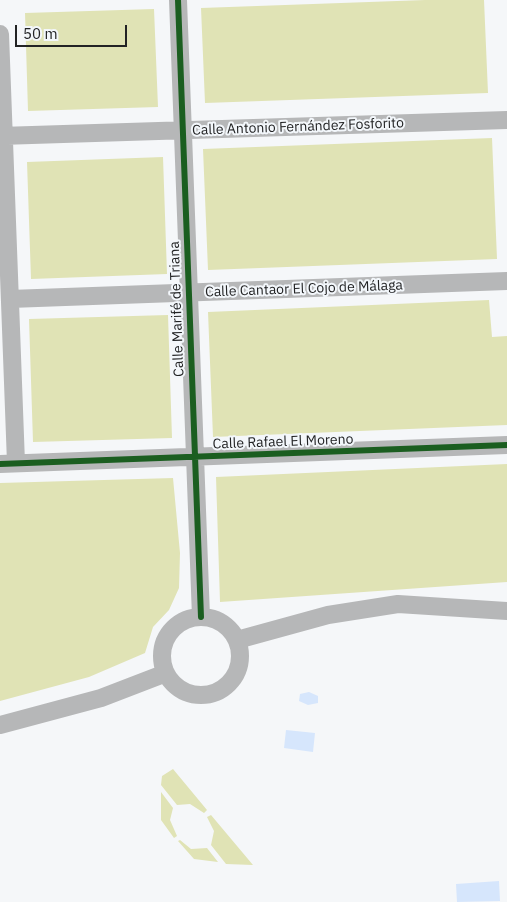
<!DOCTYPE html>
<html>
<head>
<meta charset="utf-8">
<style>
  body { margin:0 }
  #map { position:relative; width:507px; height:902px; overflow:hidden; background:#f5f7f9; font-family:"IBM Plex Sans",sans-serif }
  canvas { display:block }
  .scale { position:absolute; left:15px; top:25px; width:112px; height:22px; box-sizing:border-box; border:2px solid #222324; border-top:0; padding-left:6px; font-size:15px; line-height:18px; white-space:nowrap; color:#222324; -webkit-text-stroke:4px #f3f7fb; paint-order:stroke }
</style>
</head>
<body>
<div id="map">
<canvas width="507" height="902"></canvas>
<div class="scale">50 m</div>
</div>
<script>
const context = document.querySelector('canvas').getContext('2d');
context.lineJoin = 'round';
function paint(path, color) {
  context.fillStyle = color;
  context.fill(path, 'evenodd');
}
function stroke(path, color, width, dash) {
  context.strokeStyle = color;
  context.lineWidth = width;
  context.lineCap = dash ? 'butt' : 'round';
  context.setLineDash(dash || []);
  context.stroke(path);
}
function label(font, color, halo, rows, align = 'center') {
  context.font = font + ' "IBM Plex Sans",sans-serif';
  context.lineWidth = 4;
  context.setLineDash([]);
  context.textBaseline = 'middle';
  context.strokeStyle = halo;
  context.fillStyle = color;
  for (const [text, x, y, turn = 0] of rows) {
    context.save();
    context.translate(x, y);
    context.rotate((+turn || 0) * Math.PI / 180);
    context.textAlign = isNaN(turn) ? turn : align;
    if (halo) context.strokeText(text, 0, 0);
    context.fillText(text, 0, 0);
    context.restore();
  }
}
const green = new Path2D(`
  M 425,0 L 484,0 L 488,93 L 205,103 L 201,8 Z
  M 154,9 L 158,107 L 28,111 L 25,13 Z
  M 492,138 L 497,259 L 208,270 L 203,149 Z
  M 163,157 L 167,274 L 31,279 L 27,162 Z
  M 489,300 L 492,337 L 507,336 L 507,425 L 213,437 L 208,312 Z
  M 168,315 L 172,438 L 33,442 L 29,319 Z
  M 507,464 L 507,582 L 220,602 L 216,477 Z
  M 173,478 L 180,553 L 179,588 L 169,610 L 153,627 L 145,653 L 89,677 L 0,701 L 0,483 Z
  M 173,769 L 207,810 L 204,813 L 190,804 L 177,805 L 161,785 L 162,776 Z
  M 161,792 L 173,808 L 170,820 L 177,836 L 174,838 L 161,820 Z
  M 211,815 L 253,865 L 226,864 L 211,845 L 214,831 L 207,817 Z
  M 180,840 L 191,849 L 207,848 L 218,862 L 194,859 L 178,841 Z`);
const water = new Path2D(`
  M 309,692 L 318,696 L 318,703 L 308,705 L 299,701 L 300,694 Z
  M 286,730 L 315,733 L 313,752 L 284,748 Z
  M 499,881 L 500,901 L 457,902 L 456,884 Z`);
const minor = new Path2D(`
  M 178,0 L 201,617
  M 0,34 L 16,463
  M 0,136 L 507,120
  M 10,299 L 507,281
  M 0,464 L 507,445
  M162 656a39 39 0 1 1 78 0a39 39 0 1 1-78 0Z
  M 237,640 L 328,615 L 398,604 L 507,611
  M 0,725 L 101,698 L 166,673`);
const cycleway = new Path2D(`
  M 178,0 L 201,617
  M 0,464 L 507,445`);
const streetNames = [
  ["Calle Antonio Fernández Fosforito",298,127,-2],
  ["Calle Cantaor El Cojo de Málaga",304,289,-2],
  ["Calle Marifé de Triana",177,309,-92],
  ["Calle Rafael El Moreno",283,442,-2]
];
paint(green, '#e0e3b5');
paint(water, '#d6e6fc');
stroke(minor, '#b6b7b8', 18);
stroke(cycleway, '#1b5e20', 6);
label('14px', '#222324', '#f3f7fb', streetNames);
</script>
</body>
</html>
